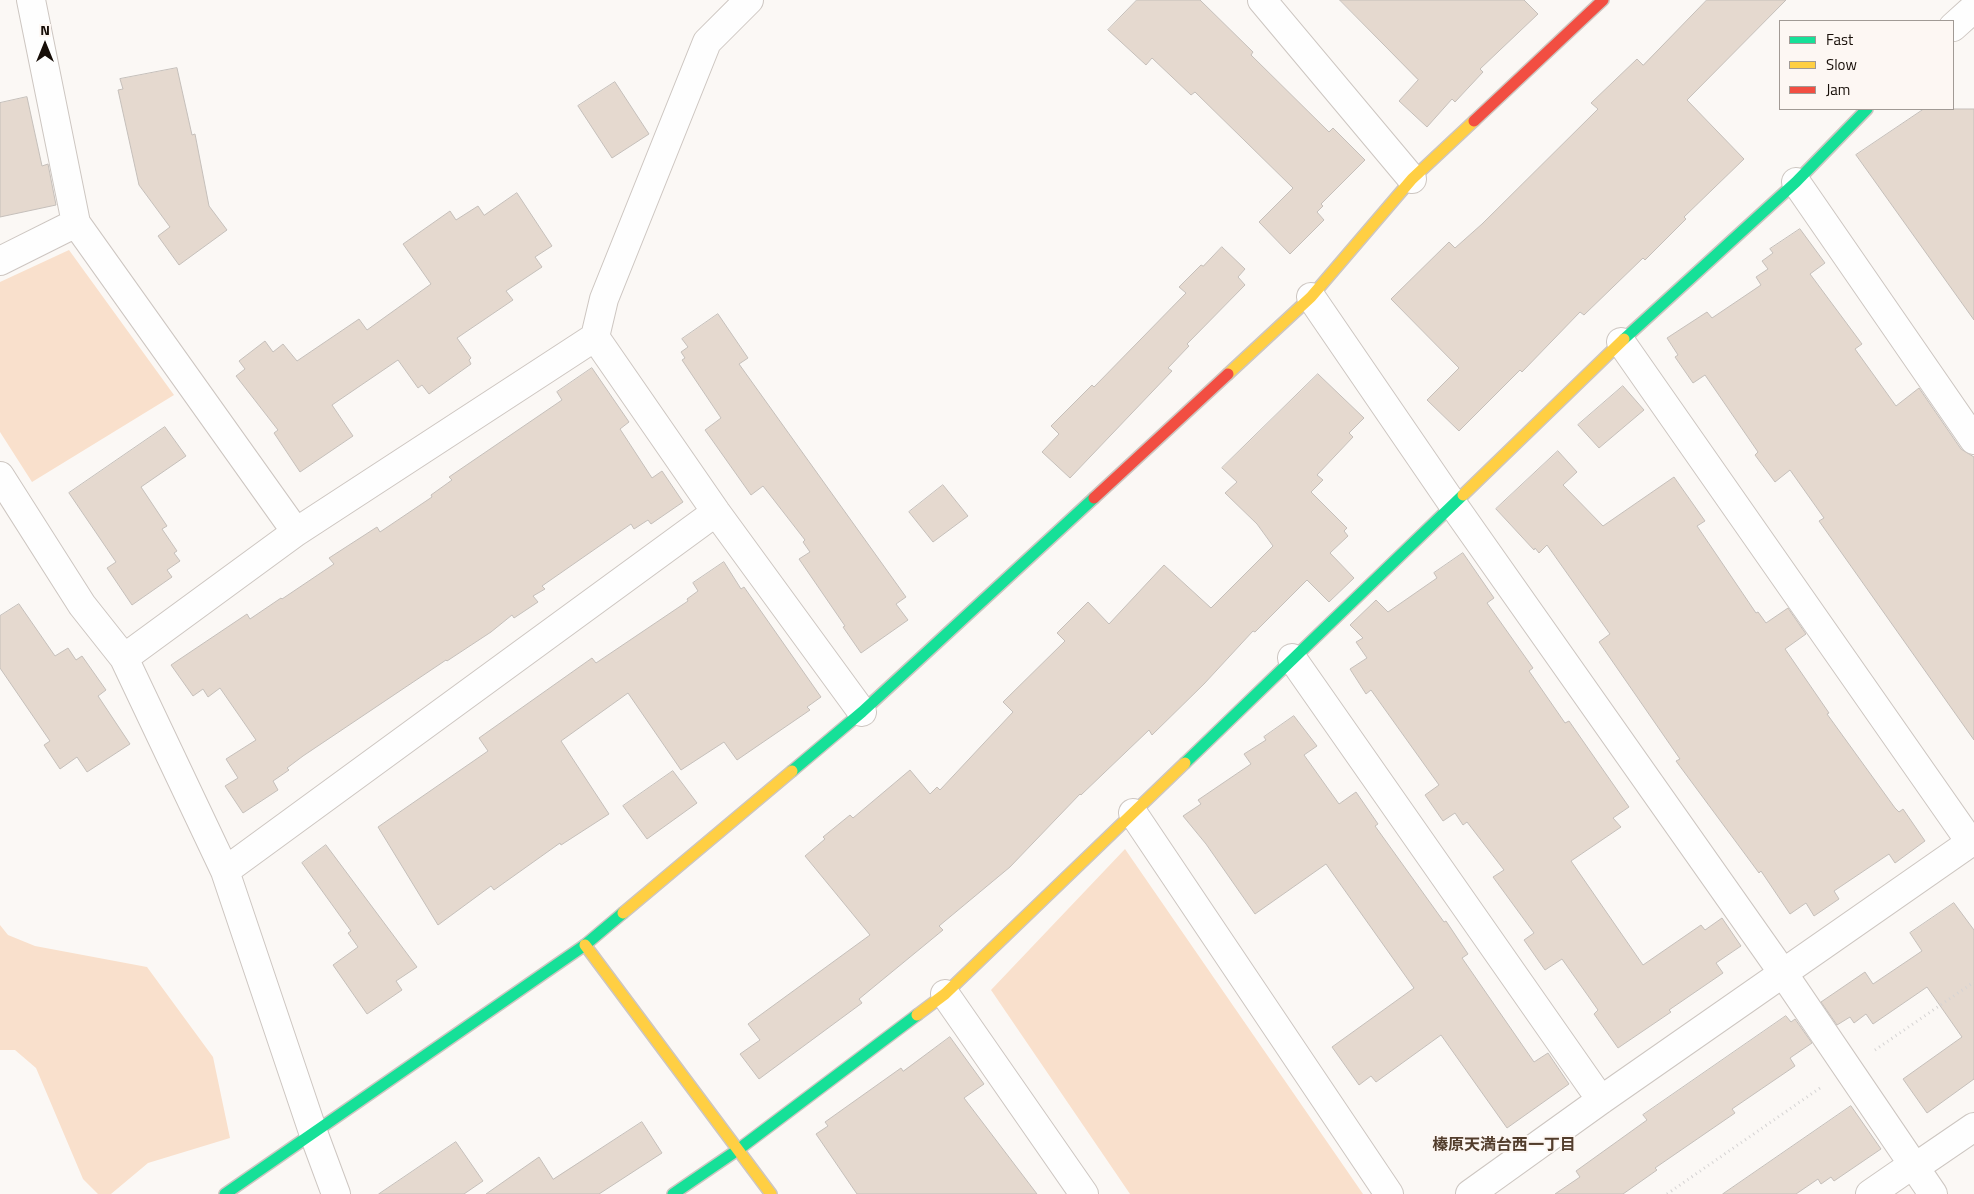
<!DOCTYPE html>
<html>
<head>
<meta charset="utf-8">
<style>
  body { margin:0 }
  #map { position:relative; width:1974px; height:1194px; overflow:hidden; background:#fbf8f5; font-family:"Titillium Web",sans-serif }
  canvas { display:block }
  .legend { position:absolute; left:1779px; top:20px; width:175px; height:90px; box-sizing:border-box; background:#fdf7f3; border:1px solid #a19a95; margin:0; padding:6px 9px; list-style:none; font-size:15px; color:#170e08 }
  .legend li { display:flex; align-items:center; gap:10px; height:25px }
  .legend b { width:25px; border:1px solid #a19a95 }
  .north { position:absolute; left:20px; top:20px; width:50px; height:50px; -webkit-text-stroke:4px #fdf7f3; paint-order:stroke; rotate:0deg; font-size:14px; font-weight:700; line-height:20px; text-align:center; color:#170e08 }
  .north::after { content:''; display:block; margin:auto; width:18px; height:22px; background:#170e08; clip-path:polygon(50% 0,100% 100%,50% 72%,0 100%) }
</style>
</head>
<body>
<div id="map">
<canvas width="1974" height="1194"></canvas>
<ul class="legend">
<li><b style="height:6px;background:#16e098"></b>Fast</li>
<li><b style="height:6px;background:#ffcf43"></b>Slow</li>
<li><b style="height:6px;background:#f24e42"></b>Jam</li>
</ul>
<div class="north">N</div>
</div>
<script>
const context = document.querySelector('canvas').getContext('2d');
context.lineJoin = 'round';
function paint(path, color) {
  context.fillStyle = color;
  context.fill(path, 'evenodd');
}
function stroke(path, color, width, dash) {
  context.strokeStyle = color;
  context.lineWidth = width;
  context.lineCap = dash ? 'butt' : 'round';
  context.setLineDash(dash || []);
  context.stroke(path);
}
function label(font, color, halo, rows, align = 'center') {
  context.font = font + ' "Titillium Web","Noto Sans JP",sans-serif';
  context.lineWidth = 4;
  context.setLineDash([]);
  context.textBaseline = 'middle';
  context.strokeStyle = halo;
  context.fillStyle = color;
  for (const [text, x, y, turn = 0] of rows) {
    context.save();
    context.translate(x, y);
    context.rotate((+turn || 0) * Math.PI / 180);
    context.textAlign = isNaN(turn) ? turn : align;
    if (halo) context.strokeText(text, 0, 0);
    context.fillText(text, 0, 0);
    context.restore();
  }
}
const green = new Path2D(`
  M 69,250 L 174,395 L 32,482 L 0,432 L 0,282 Z
  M 1125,849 L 1363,1194 L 1130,1194 L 991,990 Z
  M 0,925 L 8,935 L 35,946 L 147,967 L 213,1057 L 230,1138 L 148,1163 L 111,1194 L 98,1194 L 83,1179 L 36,1068 L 15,1050 L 0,1050 Z`);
const building = new Path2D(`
  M 1137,0 L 1200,0 L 1253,52 L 1251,55 L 1329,132 L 1333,128 L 1365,160 L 1321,204 L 1323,206 L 1317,212 L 1324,220 L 1290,254 L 1259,222 L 1293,188 L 1195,92 L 1191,95 L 1152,58 L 1146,65 L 1108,30 Z
  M 1340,0 L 1524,0 L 1538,14 L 1480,69 L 1483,72 L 1455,102 L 1452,99 L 1427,127 L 1399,101 L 1418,80 Z
  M 1707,0 L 1786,0 L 1687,100 L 1744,159 L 1684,217 L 1686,219 L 1645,260 L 1643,258 L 1584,315 L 1580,312 L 1522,372 L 1520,370 L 1459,431 L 1427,400 L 1459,368 L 1391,299 L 1449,242 L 1455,248 L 1482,224 L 1598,109 L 1591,103 L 1637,59 L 1643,65 Z
  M 177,68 L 192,135 L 195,134 L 209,206 L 227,230 L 179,265 L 158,236 L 170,227 L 139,185 L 118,90 L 123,89 L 120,79 Z
  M 615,82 L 649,134 L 612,158 L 578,106 Z
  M 27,97 L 42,166 L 48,164 L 56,205 L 0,217 L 0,103 Z
  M 1924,109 L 1974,109 L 1974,320 L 1856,155 Z
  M 517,193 L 552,246 L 535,257 L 542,267 L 506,291 L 513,300 L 457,338 L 471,358 L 469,360 L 471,364 L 429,394 L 422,385 L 418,388 L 398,360 L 332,405 L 353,436 L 300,472 L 274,433 L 278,430 L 236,376 L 245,369 L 239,361 L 265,341 L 273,352 L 283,344 L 297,361 L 359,319 L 367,330 L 431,284 L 403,244 L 450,211 L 456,220 L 478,206 L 484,215 Z
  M 1800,229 L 1825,263 L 1810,274 L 1862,344 L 1855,349 L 1896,406 L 1919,388 L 1961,449 L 1974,457 L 1974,740 L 1819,521 L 1824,518 L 1790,470 L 1775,482 L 1755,455 L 1758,452 L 1705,375 L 1693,383 L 1675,357 L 1678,355 L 1667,338 L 1707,312 L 1712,318 L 1761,285 L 1756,277 L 1768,269 L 1762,261 L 1773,253 L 1770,249 Z
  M 1222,247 L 1245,269 L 1238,277 L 1245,285 L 1187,344 L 1189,346 L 1168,368 L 1172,371 L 1070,478 L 1042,452 L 1059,434 L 1051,426 L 1092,385 L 1094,387 L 1186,293 L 1179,287 L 1201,265 L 1203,266 Z
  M 718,314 L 748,358 L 739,364 L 906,597 L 896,604 L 908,620 L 861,653 L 843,627 L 845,626 L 799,559 L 810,552 L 803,542 L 805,540 L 763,486 L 751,495 L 705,430 L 721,418 L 682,360 L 685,358 L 681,352 L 688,347 L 682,339 Z
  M 592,368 L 629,422 L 620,429 L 652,478 L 662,471 L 683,502 L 651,524 L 648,520 L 634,529 L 631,524 L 542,586 L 545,589 L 533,596 L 538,602 L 514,618 L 512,615 L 491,632 L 447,661 L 446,660 L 303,756 L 287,768 L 289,770 L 273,781 L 278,790 L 243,813 L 225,786 L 238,778 L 226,759 L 256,740 L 220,688 L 208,697 L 203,689 L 193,696 L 171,665 L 247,614 L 250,619 L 281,598 L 282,599 L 334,564 L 329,558 L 377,527 L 380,532 L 432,497 L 431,495 L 452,480 L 449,477 L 562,400 L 557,392 Z
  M 1318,374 L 1364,418 L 1349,433 L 1353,437 L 1317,475 L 1323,480 L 1311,492 L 1347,528 L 1344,531 L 1348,536 L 1330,553 L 1354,578 L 1329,602 L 1307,580 L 1255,632 L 1253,631 L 1204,684 L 1152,735 L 1149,730 L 1081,795 L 1080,794 L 1010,867 L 939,926 L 943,930 L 859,999 L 862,1003 L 759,1079 L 740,1054 L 760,1040 L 748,1024 L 870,935 L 805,856 L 825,839 L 823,837 L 850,815 L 853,818 L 910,770 L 930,794 L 937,787 L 940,790 L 1013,712 L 1003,702 L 1065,641 L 1057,633 L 1088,602 L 1109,624 L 1164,565 L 1211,608 L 1273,546 L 1257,524 L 1225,493 L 1237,482 L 1222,468 Z
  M 1623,386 L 1644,410 L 1599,448 L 1578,425 Z
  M 165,427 L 186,456 L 141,487 L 167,526 L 162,529 L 177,551 L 174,553 L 180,561 L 167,570 L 172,577 L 132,605 L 107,568 L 116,562 L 69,493 Z
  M 1558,451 L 1577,472 L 1563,485 L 1603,526 L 1674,477 L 1705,521 L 1697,526 L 1756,613 L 1758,612 L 1766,623 L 1788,608 L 1806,634 L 1785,649 L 1829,713 L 1827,714 L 1895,808 L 1899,812 L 1903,809 L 1925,841 L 1895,863 L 1889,854 L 1883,858 L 1834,891 L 1839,899 L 1814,916 L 1806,903 L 1790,914 L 1761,871 L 1759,873 L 1676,761 L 1680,759 L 1599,642 L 1610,634 L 1547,545 L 1539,553 L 1535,548 L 1534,550 L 1496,509 Z
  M 943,485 L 968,516 L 933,542 L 909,512 Z
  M 1463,553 L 1494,598 L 1487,603 L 1533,668 L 1529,671 L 1565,723 L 1569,721 L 1629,807 L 1613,818 L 1621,827 L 1571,861 L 1643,965 L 1701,925 L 1705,930 L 1722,918 L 1741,946 L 1716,963 L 1723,973 L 1669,1010 L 1671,1012 L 1618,1048 L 1594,1014 L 1598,1010 L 1562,959 L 1545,970 L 1524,940 L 1534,933 L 1493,877 L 1504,870 L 1467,822 L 1463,825 L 1455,813 L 1443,821 L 1425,795 L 1439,785 L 1371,690 L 1366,694 L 1350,669 L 1367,658 L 1356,642 L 1363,638 L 1350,625 L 1376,600 L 1388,612 L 1437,578 L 1434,573 Z
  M 724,562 L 741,589 L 744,587 L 821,697 L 807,707 L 810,710 L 737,760 L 724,742 L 681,770 L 628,693 L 561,741 L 609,814 L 561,845 L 560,843 L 494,890 L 491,886 L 438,925 L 378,827 L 488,751 L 479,738 L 592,658 L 596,663 L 688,601 L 687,599 L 698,591 L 693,583 Z
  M 19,604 L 55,656 L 68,648 L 76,660 L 82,656 L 106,690 L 98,696 L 130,744 L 87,772 L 77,757 L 60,769 L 44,745 L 50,741 L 0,668 L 0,616 Z
  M 1294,716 L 1317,746 L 1304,755 L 1339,804 L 1356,792 L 1378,824 L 1375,826 L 1444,922 L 1446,921 L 1468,954 L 1462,958 L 1534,1062 L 1548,1053 L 1569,1084 L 1507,1128 L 1441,1035 L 1376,1082 L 1371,1076 L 1359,1085 L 1332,1047 L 1414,988 L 1326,864 L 1255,914 L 1206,844 L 1183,816 L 1201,804 L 1198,800 L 1251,764 L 1244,754 L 1266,740 L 1264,737 Z
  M 673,771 L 697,803 L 647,839 L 623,806 Z
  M 326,845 L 417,967 L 396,981 L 402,990 L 367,1014 L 333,965 L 358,947 L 348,933 L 351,931 L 302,863 Z
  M 1954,903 L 1974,930 L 1974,1079 L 1927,1113 L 1903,1079 L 1962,1037 L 1927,987 L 1873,1024 L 1866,1014 L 1854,1023 L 1850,1017 L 1837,1025 L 1821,1002 L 1865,972 L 1873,984 L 1922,951 L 1910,933 Z
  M 1786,1016 L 1791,1022 L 1795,1019 L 1812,1043 L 1790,1058 L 1795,1066 L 1732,1109 L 1735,1113 L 1655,1168 L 1657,1170 L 1623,1194 L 1555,1194 L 1580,1177 L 1576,1171 L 1647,1120 L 1643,1115 Z
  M 950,1037 L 984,1084 L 964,1098 L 1037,1194 L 857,1194 L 816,1134 L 828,1126 L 825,1122 L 901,1068 L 903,1071 Z
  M 1851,1106 L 1881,1149 L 1834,1181 L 1831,1177 L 1821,1184 L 1818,1179 L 1796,1194 L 1723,1194 Z
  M 642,1122 L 662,1153 L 599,1194 L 486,1194 L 539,1157 L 553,1179 Z
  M 456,1142 L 483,1181 L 464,1194 L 379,1194 Z`);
const path = new Path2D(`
  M 1875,1050 L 1974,982
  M 1667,1194 L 1820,1088`);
const street = new Path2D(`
  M 31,0 L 76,223 L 296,532
  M 1262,0 L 1412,179
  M 1953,27 L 1974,8
  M 1796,182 L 1974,440
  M 0,261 L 76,223
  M 1311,297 L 1452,503 L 1783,973 L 1933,1194
  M 595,337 L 716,512 L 862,712
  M 1621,342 L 1971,843
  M 0,476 L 82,605 L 124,658 L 225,871 L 313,1132 L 336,1194
  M 124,658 L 296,532 L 595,337 L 604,299 L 707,42 L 749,0
  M 1292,658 L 1601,1100
  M 1133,813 L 1389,1194
  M 225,871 L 716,512
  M 945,994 L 1084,1194
  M 1914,1168 L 1974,1127
  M 1470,1194 L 1601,1100 L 1974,840
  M 1870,1194 L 1912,1165`);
const fast = new Path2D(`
  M 1624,339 L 1796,182 L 1867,109
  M 1185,763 L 1463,495
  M 792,771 L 862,712 L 1094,498
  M 225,1194 L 585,945 L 623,913
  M 673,1194 L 739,1149 L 917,1015`);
const slow = new Path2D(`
  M 1228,374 L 1311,297 L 1412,179 L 1474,121
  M 1463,495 L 1624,339
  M 623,913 L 792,771
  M 585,945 L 771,1194
  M 917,1015 L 945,994 L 1185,763`);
const jam = new Path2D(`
  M 1474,121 L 1603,0
  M 1094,498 L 1228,374`);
const neighbourhoodNames = [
  ["榛原天満台西一丁目",1504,1146]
];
paint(green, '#f9e0cc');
paint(building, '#e5d9cf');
stroke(building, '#c5bfba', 1);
stroke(street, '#cdc6c1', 30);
stroke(fast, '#cdc6c1', 14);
stroke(slow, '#cdc6c1', 14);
stroke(jam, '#cdc6c1', 14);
stroke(path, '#d5d3d3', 3, [1, 4]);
stroke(street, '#fefefe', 28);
stroke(fast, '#16e098', 11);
stroke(slow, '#ffcf43', 11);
stroke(jam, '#f24e42', 11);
label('bold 16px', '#523d2c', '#fdf7f3', neighbourhoodNames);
</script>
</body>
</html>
